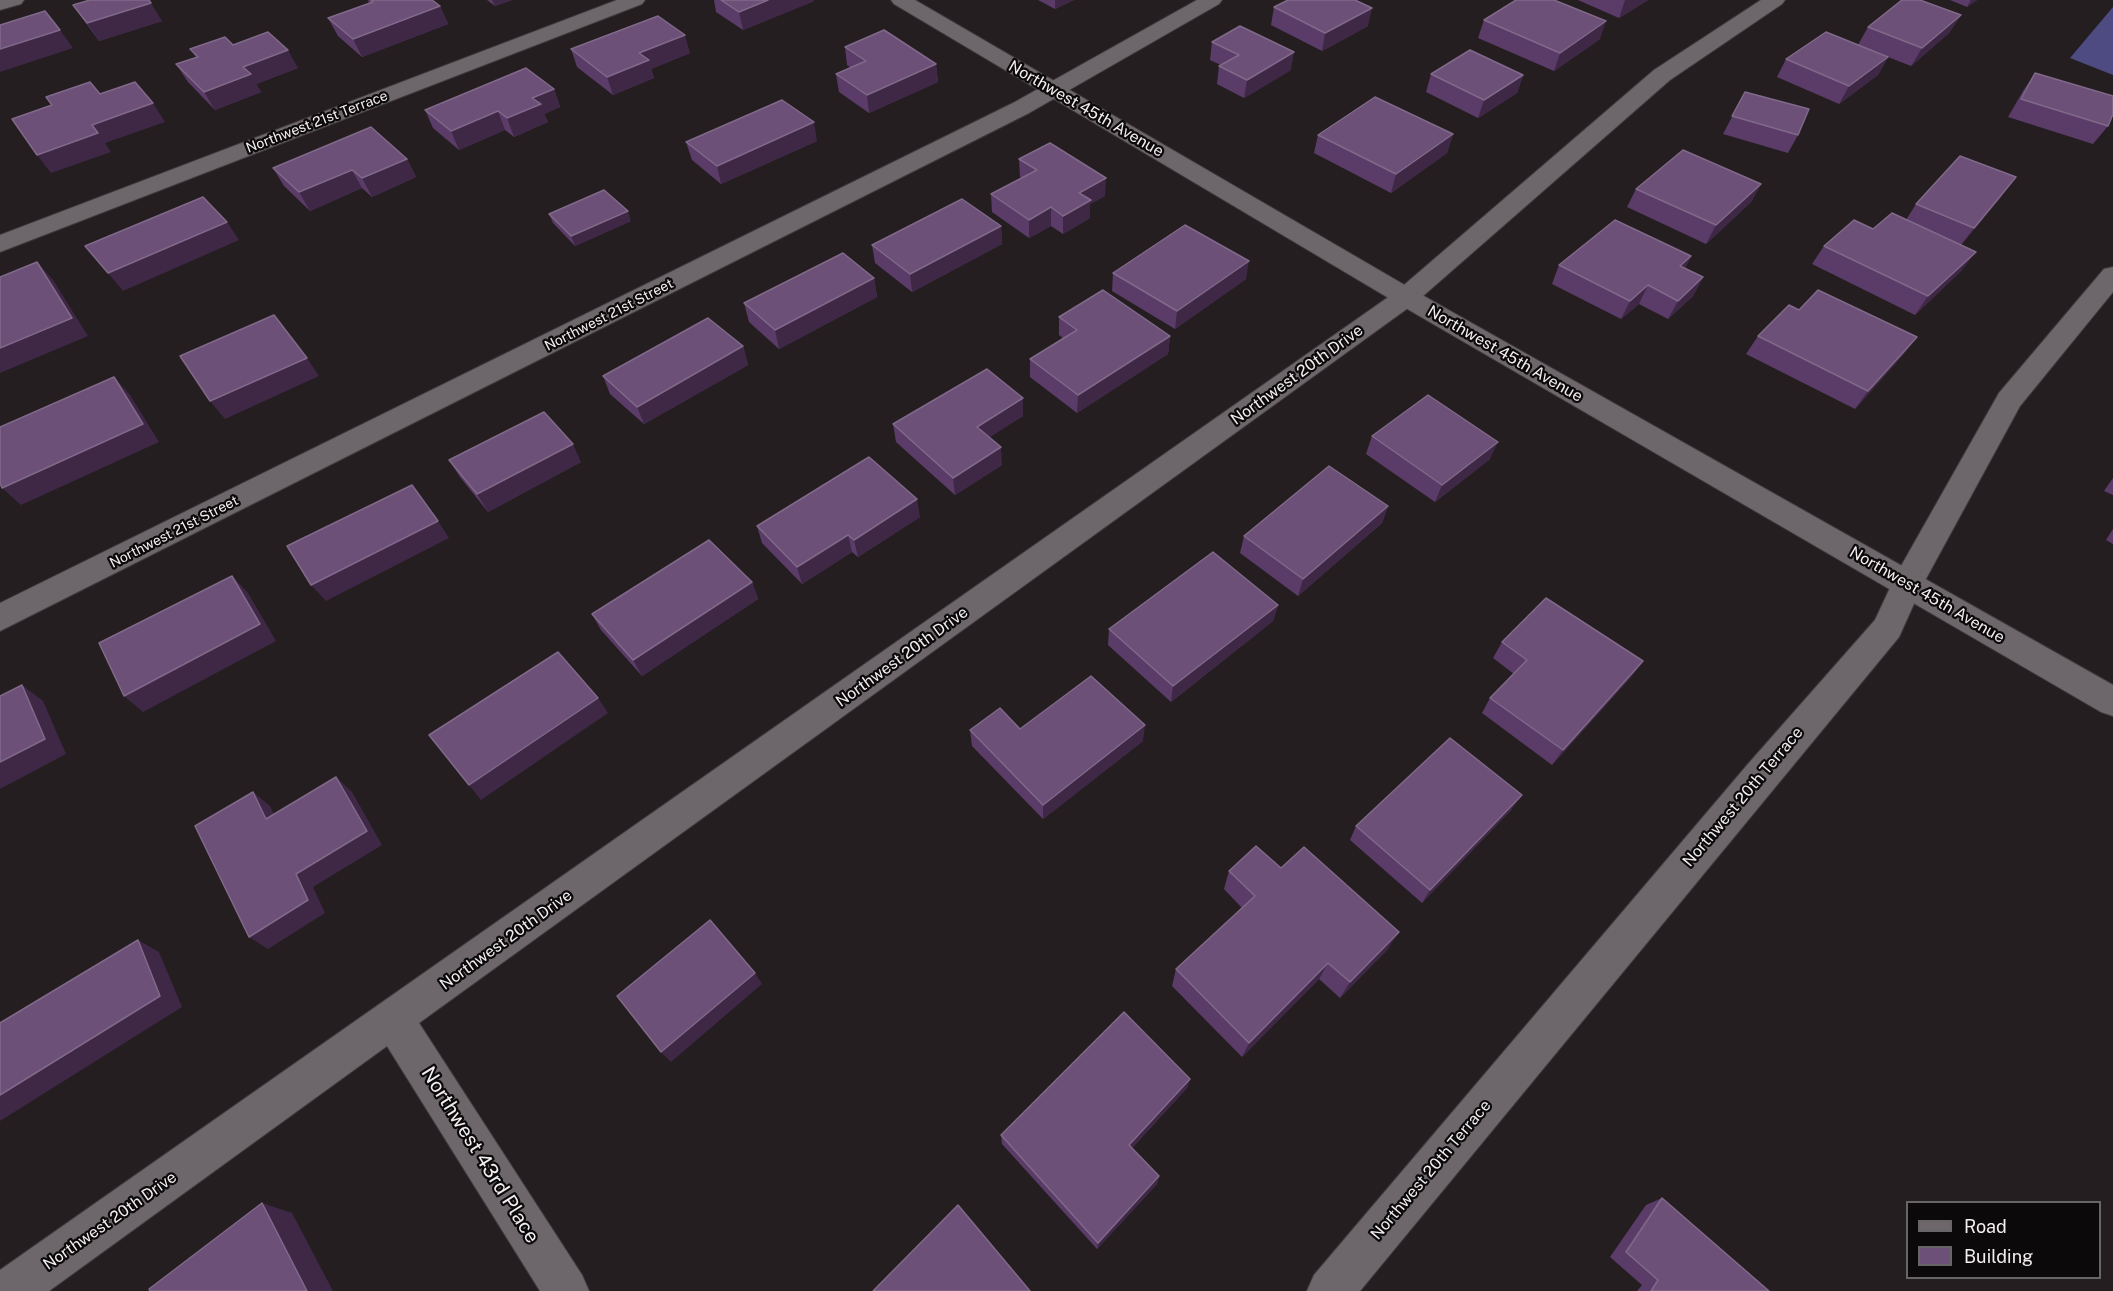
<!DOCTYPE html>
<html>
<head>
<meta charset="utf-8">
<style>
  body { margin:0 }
  #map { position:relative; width:2113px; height:1291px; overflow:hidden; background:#241e21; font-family:"Public Sans",sans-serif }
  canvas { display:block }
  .legend { position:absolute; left:1906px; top:1201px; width:195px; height:78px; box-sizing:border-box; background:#0c090a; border:2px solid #686566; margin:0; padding:8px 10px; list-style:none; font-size:18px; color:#f3eff1 }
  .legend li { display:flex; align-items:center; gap:12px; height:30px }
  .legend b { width:30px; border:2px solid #686566 }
</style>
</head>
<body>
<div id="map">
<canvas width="2113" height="1291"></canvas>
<ul class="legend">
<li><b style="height:8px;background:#6d666a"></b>Road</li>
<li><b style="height:16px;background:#6c5077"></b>Building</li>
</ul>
</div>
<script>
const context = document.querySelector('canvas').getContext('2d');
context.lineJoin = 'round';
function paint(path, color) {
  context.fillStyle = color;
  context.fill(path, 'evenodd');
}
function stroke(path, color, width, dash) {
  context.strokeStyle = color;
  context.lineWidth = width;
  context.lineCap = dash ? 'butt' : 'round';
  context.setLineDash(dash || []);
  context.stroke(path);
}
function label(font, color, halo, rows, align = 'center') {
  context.font = font + ' "Public Sans",sans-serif';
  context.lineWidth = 4.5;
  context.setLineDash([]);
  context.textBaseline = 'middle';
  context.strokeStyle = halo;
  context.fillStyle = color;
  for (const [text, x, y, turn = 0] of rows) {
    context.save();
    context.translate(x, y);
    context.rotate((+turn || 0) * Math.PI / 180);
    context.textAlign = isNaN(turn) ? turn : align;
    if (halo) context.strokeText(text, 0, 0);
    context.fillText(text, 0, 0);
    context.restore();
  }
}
const water = new Path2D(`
  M 2113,7 L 2113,75 L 2070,58 Z`);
const street = new Path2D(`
  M 0,0 L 24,0 L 21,4 L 0,10 Z
  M 617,0 L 645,0 L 642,4 L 0,252 L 0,235 Z
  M 1197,0 L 1222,0 L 1219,4 L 1029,113 L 0,631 L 0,603 L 1013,103 Z
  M 1761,0 L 1785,0 L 1782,4 L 1670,80 L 1415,303 L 419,1023 L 582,1275 L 589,1291 L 540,1291 L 387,1046 L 49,1291 L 0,1291 L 0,1270 L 1397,291 L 1654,70 Z
  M 2113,267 L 2113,292 L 2020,406 L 1922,586 L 1899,637 L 1360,1291 L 1307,1291 L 1314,1275 L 1748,764 L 1875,620 L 1896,575 L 1999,393 L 2104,269 Z`);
const secondary = new Path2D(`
  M 891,0 L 915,0 L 1415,291 L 2113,685 L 2113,716 L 2101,712 L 1397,303 L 894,4 Z`);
const wall = new Path2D(`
  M 368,0 L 432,0 L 440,6 L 448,24 L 362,57 L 338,36 L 328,18 L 369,3 Z
  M 487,0 L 512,0 L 495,6 Z
  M 714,0 L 814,0 L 814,1 L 743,30 L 716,12 Z
  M 1038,0 L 1074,0 L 1055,9 Z
  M 1578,0 L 1648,0 L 1619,18 Z
  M 1950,0 L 1977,0 L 1967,7 Z
  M 73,5 L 162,21 L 99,41 Z
  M 1274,7 L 1368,26 L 1322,51 L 1271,25 Z
  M 1961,15 L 1949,33 L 1911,66 L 1888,57 L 1878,75 L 1839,104 L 1777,77 L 1786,59 L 1858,45 L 1868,27 Z
  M 1484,20 L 1600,39 L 1554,71 L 1478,38 Z
  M 1212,42 L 1291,70 L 1244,98 L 1217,84 L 1219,66 L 1221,65 L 1210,60 Z
  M 233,45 L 298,68 L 256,84 L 261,92 L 215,110 L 188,82 L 176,64 L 196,57 L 190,49 Z
  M 845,47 L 936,64 L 938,82 L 869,113 L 839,92 L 836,74 L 851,68 L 847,65 Z
  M 571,49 L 690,53 L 651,69 L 654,78 L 613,95 L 577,67 Z
  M 2035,73 L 2108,126 L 2093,144 L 2008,117 L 2023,91 Z
  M 1431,74 L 1523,75 L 1517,93 L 1478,118 L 1426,92 Z
  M 554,89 L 560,107 L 544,114 L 548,122 L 514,137 L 505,130 L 459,150 L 433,128 L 425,110 Z
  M 1745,92 L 1798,135 L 1788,153 L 1723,134 Z
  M 1453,134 L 1447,153 L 1391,193 L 1314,153 L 1318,135 Z
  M 817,141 L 721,184 L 692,160 L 686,142 Z
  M 407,159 L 416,177 L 372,197 L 362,188 L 310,211 L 284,186 L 273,168 Z
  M 1019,159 L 1105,196 L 1090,204 L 1090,218 L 1063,234 L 1051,226 L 1029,238 L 992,212 L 991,194 L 1022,178 L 1020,177 Z
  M 1761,184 L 1751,202 L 1706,244 L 1627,207 L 1636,189 Z
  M 2002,196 L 1961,245 L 1962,270 L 1915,315 L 1812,264 L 1824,246 L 1906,220 L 1916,204 Z
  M 549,214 L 631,221 L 575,246 L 553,223 Z
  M 1001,226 L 1002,244 L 912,292 L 875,263 L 872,245 Z
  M 1691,256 L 1685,268 L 1703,277 L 1693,296 L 1668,319 L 1639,304 L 1621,319 L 1552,284 L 1559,265 Z
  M 1113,273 L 1246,279 L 1175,329 L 1112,291 Z
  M 874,278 L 877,297 L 779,349 L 749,322 L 744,303 Z
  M 1799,310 L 1917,337 L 1903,355 L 1855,409 L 1746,354 L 1758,336 Z
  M 1059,317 L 1170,336 L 1168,354 L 1077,413 L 1030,377 L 1030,359 L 1063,338 L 1059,335 Z
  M 743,346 L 748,365 L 644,424 L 610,394 L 603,376 Z
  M 1023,398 L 1023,416 L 989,437 L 1002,465 L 955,495 L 896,442 L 893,424 Z
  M 1372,436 L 1490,459 L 1435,502 L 1366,454 Z
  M 449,460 L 581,462 L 488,512 L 460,477 Z
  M 2113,478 L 2113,495 L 2104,491 Z
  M 1388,506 L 1382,523 L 1298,596 L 1240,553 L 1244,536 Z
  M 920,517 L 858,557 L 852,552 L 802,584 L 762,543 L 757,526 Z
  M 2113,529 L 2113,544 L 2106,540 Z
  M 752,582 L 758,599 L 642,676 L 601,630 L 592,614 Z
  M 1278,605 L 1273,621 L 1171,702 L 1108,645 L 1109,629 Z
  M 1502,642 L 1643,661 L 1631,677 L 1552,765 L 1482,713 L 1490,698 L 1514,674 L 1493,658 Z
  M 1020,729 L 1143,741 L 1043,819 L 972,746 L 970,730 Z
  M 1512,809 L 1422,903 L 1350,840 L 1356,826 Z
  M 1281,868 L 1388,949 L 1340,998 L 1319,979 L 1242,1057 L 1172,986 L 1176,969 L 1242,908 L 1224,889 L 1229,871 Z
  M 1190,1079 L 1187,1088 L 1132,1148 L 1159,1176 L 1157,1184 L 1097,1249 L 1002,1144 L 1001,1135 Z
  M 1662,1198 L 1769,1291 L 1637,1291 L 1642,1285 L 1610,1257 L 1646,1205 Z`);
const shadedWall = new Path2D(`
  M 492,0 L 512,0 L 495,6 Z
  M 768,0 L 814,0 L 814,1 L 743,30 L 739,12 Z
  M 1055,0 L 1074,0 L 1055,9 Z
  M 1625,0 L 1648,0 L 1619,18 Z
  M 1971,0 L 1977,0 L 1967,7 Z
  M 151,3 L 162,21 L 99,41 L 87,23 Z
  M 440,6 L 448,24 L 362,57 L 353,39 Z
  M 1372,8 L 1368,26 L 1322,51 L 1325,33 Z
  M 1961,15 L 1949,33 L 1911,66 L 1922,48 Z
  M 1606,21 L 1600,39 L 1554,71 L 1560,53 Z
  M 60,30 L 73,48 L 0,72 L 0,49 Z
  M 685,35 L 690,53 L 651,69 L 654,78 L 613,95 L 607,77 L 639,53 Z
  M 288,50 L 298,68 L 256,84 L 261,92 L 215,110 L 204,92 L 243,67 Z
  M 1294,52 L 1291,70 L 1244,98 L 1247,80 Z
  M 1888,57 L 1878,75 L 1839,104 L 1849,86 Z
  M 936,64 L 938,82 L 869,113 L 867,95 Z
  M 1523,75 L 1517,93 L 1478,118 L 1484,100 Z
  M 554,89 L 560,107 L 544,114 L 548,122 L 514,137 L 507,118 L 532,98 Z
  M 153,103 L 165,122 L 105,143 L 111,152 L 51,173 L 37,155 L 92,125 Z
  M 498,111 L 505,130 L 459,150 L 451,131 Z
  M 814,122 L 817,141 L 721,184 L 717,166 Z
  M 1453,134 L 1447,153 L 1391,193 L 1396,174 Z
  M 407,159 L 416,177 L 372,197 L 362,178 Z
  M 352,170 L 362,188 L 310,211 L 299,192 Z
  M 2016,177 L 2002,196 L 1960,246 L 1974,228 Z
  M 1106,178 L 1105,196 L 1090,204 L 1090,218 L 1063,234 L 1063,216 L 1079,193 Z
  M 1761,184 L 1751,202 L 1706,244 L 1716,225 Z
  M 1051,207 L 1051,226 L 1029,238 L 1029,220 Z
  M 628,211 L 631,221 L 575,246 L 571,236 Z
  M 227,222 L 239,240 L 123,291 L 108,273 Z
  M 1001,226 L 1002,244 L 912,292 L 910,274 Z
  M 1976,252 L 1962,270 L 1915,315 L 1928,296 Z
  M 1691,256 L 1681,275 L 1680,266 Z
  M 1249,261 L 1246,279 L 1175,329 L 1177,311 Z
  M 37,262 L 53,280 L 88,336 L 0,373 L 0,348 Z
  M 1703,277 L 1693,296 L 1668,319 L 1678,301 Z
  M 874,278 L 877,297 L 779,349 L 775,330 Z
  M 1648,285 L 1639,304 L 1621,319 L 1630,301 Z
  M 1170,336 L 1168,354 L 1077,413 L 1078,395 Z
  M 1917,337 L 1903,355 L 1855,409 L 1868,391 Z
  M 743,346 L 748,365 L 644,424 L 637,407 Z
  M 307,358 L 319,376 L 225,419 L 210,401 Z
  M 114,377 L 130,395 L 159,442 L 21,505 L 2,488 Z
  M 1023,398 L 1023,416 L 978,445 L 977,427 Z
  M 1498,442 L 1490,459 L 1435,502 L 1442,485 Z
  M 573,444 L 581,462 L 488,512 L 477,494 Z
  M 1001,447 L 1002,465 L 955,495 L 953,478 Z
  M 917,499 L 920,517 L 858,557 L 854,540 Z
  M 1388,506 L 1382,523 L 1298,596 L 1303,579 Z
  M 438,521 L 449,538 L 326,601 L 311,585 Z
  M 848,535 L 852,552 L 802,584 L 797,567 Z
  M 232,576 L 248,593 L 276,641 L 143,712 L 124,696 Z
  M 752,582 L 758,599 L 642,676 L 633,660 Z
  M 1278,605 L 1273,621 L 1171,702 L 1173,686 Z
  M 1643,661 L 1631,677 L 1552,765 L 1563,750 Z
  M 22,685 L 43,701 L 66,754 L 0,789 L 0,762 Z
  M 598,698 L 608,713 L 481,800 L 469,785 Z
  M 1145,725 L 1143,741 L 1043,819 L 1043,805 Z
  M 336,777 L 352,792 L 382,845 L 313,887 L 325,913 L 268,949 L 249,937 L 296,874 Z
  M 253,792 L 270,806 L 283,833 L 266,819 Z
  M 1522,795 L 1512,809 L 1422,903 L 1430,890 Z
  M 1399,932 L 1388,949 L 1340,998 L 1350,982 Z
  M 138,940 L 159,952 L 182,1007 L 0,1121 L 0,1095 Z
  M 1328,963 L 1319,979 L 1242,1057 L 1249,1043 Z
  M 755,973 L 762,984 L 671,1062 L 661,1052 Z
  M 1190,1079 L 1187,1088 L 1127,1153 L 1129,1145 Z
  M 1159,1176 L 1157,1184 L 1097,1249 L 1098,1243 Z
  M 262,1203 L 292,1213 L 333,1291 L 307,1291 Z`);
const building = new Path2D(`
  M 90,0 L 149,0 L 151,3 L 87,23 L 73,5 Z
  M 371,0 L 432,0 L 440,6 L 353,39 L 328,18 L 373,2 Z
  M 721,0 L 768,0 L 739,12 Z
  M 1288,0 L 1355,0 L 1372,8 L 1325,33 L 1274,7 Z
  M 1516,0 L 1554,0 L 1606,21 L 1560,53 L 1484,20 Z
  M 1902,0 L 1920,0 L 1961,15 L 1922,48 L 1868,27 Z
  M 45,11 L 60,30 L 0,49 L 0,25 Z
  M 658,16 L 685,35 L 639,53 L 649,60 L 607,77 L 571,49 Z
  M 1240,26 L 1294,52 L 1247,80 L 1219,66 L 1239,55 L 1212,42 Z
  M 884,30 L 936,64 L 867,95 L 836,74 L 866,61 L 845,47 Z
  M 268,32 L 288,50 L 243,67 L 251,74 L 204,92 L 176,64 L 198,57 L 190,49 L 225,37 L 233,45 Z
  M 1826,32 L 1888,57 L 1849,86 L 1786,59 Z
  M 1470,50 L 1523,75 L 1484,100 L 1431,74 Z
  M 526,68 L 554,89 L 532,98 L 541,104 L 507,118 L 498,111 L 451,131 L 425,110 Z
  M 2035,73 L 2113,96 L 2113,114 L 2108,126 L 2021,99 Z
  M 90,82 L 100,94 L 135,82 L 153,103 L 92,125 L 98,133 L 37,155 L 12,119 L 52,105 L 46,97 Z
  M 1745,92 L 1809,109 L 1798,135 L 1732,116 Z
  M 1375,97 L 1453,134 L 1396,174 L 1318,135 Z
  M 782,100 L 814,122 L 717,166 L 686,142 Z
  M 371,127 L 407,159 L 362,178 L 352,170 L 299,192 L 273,168 Z
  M 1050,143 L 1106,178 L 1079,193 L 1091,200 L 1063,216 L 1051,207 L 1029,220 L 991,194 L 1037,170 L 1019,159 Z
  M 1683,150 L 1761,184 L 1716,225 L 1636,189 Z
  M 1960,156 L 2016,177 L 1974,228 L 1916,204 Z
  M 604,190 L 628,211 L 571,236 L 549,214 Z
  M 203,197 L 227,222 L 108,273 L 85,246 Z
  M 962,199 L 1001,226 L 910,274 L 872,245 Z
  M 1892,213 L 1976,252 L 1928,296 L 1824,246 L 1854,220 L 1873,229 Z
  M 1615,220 L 1691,256 L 1680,266 L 1703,277 L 1678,301 L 1648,285 L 1630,301 L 1559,265 Z
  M 1185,225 L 1249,261 L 1177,311 L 1113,273 Z
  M 843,253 L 874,278 L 775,330 L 744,303 Z
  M 37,262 L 72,318 L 0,348 L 0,277 Z
  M 1103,290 L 1170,336 L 1078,395 L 1030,359 L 1077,330 L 1059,317 Z
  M 1818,290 L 1917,337 L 1868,391 L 1758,336 L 1789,305 L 1799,310 Z
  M 274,315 L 307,358 L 210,401 L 180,356 Z
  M 708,318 L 743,346 L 637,407 L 603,376 Z
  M 987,369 L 1023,398 L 977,427 L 1001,447 L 953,478 L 893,424 Z
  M 114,377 L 143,424 L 2,488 L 0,483 L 0,427 Z
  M 1428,395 L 1498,442 L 1442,485 L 1372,436 Z
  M 544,412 L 573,444 L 477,494 L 449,460 Z
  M 869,457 L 917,499 L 854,540 L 848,535 L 797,567 L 757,526 Z
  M 1329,466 L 1388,506 L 1303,579 L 1244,536 Z
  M 412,485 L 438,521 L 311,585 L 287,546 Z
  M 709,540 L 752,582 L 633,660 L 592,614 Z
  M 1213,552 L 1278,605 L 1173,686 L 1109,629 Z
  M 232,576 L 260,624 L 124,696 L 99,643 Z
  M 1546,598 L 1643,661 L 1563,750 L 1490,698 L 1527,660 L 1502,642 Z
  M 558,652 L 598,698 L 469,785 L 429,735 Z
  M 1091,676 L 1145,725 L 1043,805 L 970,730 L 1000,708 L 1020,729 Z
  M 22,685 L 45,739 L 0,762 L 0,696 Z
  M 1450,738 L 1522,795 L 1430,890 L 1356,826 Z
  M 336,777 L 367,831 L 296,874 L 308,900 L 249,937 L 195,826 L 253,792 L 266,819 Z
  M 1256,846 L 1281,868 L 1304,847 L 1399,932 L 1350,982 L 1328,963 L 1249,1043 L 1176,969 L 1255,896 L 1229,871 Z
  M 710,920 L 755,973 L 661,1052 L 617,996 Z
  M 138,940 L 160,996 L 0,1095 L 0,1023 Z
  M 1124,1012 L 1190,1079 L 1129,1145 L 1159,1176 L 1098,1243 L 1001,1135 Z
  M 1662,1198 L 1769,1291 L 1651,1291 L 1658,1280 L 1626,1252 Z
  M 262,1203 L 307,1291 L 150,1291 L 149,1289 Z
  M 958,1205 L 1030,1291 L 873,1291 Z`);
const farStreetnames = [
  ["Northwest 21st Terrace",317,122,-21],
  ["Northwest 21st Street",609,315,-27],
  ["Northwest 21st Street",174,532,-27]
];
const streetNames = [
  ["Northwest 45th Avenue",1086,109,30],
  ["Northwest 45th Avenue",1505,354,30],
  ["Northwest 20th Drive",1297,375,-36],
  ["Northwest 45th Avenue",1927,595,30],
  ["Northwest 20th Drive",902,657,-36],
  ["Northwest 20th Terrace",1743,797,-50],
  ["Northwest 20th Drive",506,940,-36],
  ["Northwest 20th Terrace",1431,1170,-50],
  ["Northwest 20th Drive",110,1221,-35]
];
const nearStreetnames = [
  ["Northwest 43rd Place",480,1155,58]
];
paint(water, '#4d4b81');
stroke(street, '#403b3e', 2);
stroke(secondary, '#403b3e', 2);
paint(street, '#6d666a');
paint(secondary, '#6d666a');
paint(wall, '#5b3c68');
paint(shadedWall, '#3e2846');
paint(building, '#6c5077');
stroke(building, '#81698a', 1.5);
label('14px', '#f3eff1', '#0c090a', farStreetnames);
label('16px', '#f3eff1', '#0c090a', streetNames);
label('20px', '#f3eff1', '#0c090a', nearStreetnames);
</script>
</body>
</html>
